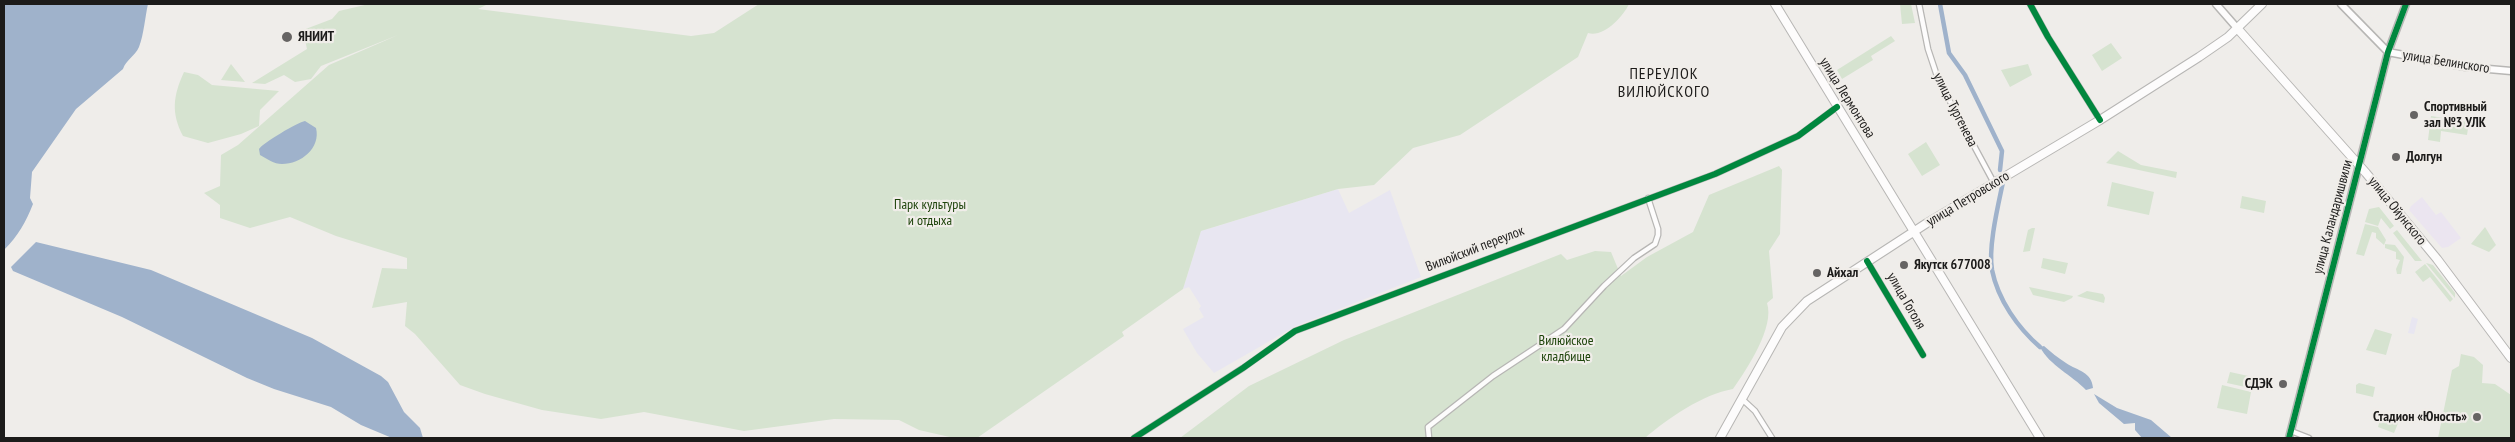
<!DOCTYPE html>
<html>
<head>
<meta charset="utf-8">
<style>
  body { margin:0 }
  #map { position:relative; width:2515px; height:442px; overflow:hidden; background:#efedea; font-family:"PT Sans Narrow",sans-serif }
  canvas { display:block }
  .frame { position:absolute; inset:0; border:5px solid #1c1b1a; pointer-events:none }
</style>
</head>
<body>
<div id="map">
<canvas width="2515" height="442"></canvas>
<div class="frame"></div>
</div>
<script>
const context = document.querySelector('canvas').getContext('2d');
context.lineJoin = 'round';
function paint(path, color) {
  context.fillStyle = color;
  context.fill(path, 'evenodd');
}
function stroke(path, color, width, dash) {
  context.strokeStyle = color;
  context.lineWidth = width;
  context.lineCap = dash ? 'butt' : 'round';
  context.setLineDash(dash || []);
  context.stroke(path);
}
function label(font, color, halo, rows, align = 'center') {
  context.font = font + ' "PT Sans Narrow",sans-serif';
  context.lineWidth = 4.5;
  context.setLineDash([]);
  context.textBaseline = 'middle';
  context.strokeStyle = halo;
  context.fillStyle = color;
  for (const [text, x, y, turn = 0] of rows) {
    context.save();
    context.translate(x, y);
    context.rotate((+turn || 0) * Math.PI / 180);
    context.textAlign = isNaN(turn) ? turn : align;
    if (halo) context.strokeText(text, 0, 0);
    context.fillText(text, 0, 0);
    context.restore();
  }
}
const commercial = new Path2D(`
  M 2422,197 L 2436,215 L 2441,212 L 2461,238 L 2448,247 L 2442,248 L 2409,210 L 2411,206 Z`);
const industrial = new Path2D(`
  M 1338,189 L 1349,213 L 1390,190 L 1421,277 L 1296,326 L 1214,373 L 1197,353 L 1183,329 L 1204,317 L 1199,309 L 1201,306 L 1189,287 L 1183,289 L 1201,231 Z
  M 2412,317 L 2418,319 L 2414,334 L 2408,333 Z`);
const green = new Path2D(`
  M 369,4 L 488,4 L 478,9 L 691,36 L 714,33 L 759,4 L 1629,4 C 1623,17 1603,38 1588,33 L 1578,57 L 1460,135 L 1413,148 L 1374,185 L 1338,189 L 1201,231 L 1183,289 L 1122,332 L 1124,336 L 977,438 L 954,438 L 919,430 L 899,420 L 834,419 L 744,431 L 644,412 L 601,419 L 542,410 L 485,394 L 460,385 L 415,334 L 405,326 L 407,302 L 372,308 L 382,268 L 407,269 L 407,258 L 336,236 L 290,217 L 250,228 L 220,218 L 220,205 L 204,193 L 220,186 L 221,155 L 238,145 L 329,65 L 398,35 L 321,66 L 311,79 L 295,82 L 284,75 L 265,84 L 252,83 L 307,49 L 303,30 L 332,19 L 339,11 Z
  M 1900,4 L 1911,4 L 1915,23 L 1902,24 Z
  M 1891,36 L 1895,41 L 1871,56 L 1873,60 L 1842,79 L 1837,70 Z
  M 2111,43 L 2122,58 L 2102,71 L 2092,55 Z
  M 231,64 L 245,82 L 221,80 Z
  M 2028,64 L 2032,75 L 2010,87 L 2001,70 Z
  M 184,72 L 198,75 L 212,85 L 279,91 L 260,110 L 259,126 L 241,134 L 208,143 L 183,136 C 171,113 173,96 184,72 Z
  M 2431,116 L 2469,122 L 2467,135 L 2441,131 L 2440,142 L 2428,140 Z
  M 1926,142 L 1940,165 L 1922,176 L 1908,154 Z
  M 2118,151 L 2141,165 L 2177,172 L 2176,178 L 2106,163 Z
  M 1779,166 L 1782,170 L 1780,234 L 1769,251 L 1773,298 L 1767,303 C 1775,327 1747,369 1733,389 C 1703,394 1667,419 1645,438 L 1180,438 L 1249,386 L 1344,340 L 1561,254 L 1567,260 L 1595,251 L 1611,252 L 1621,276 L 1647,257 L 1693,232 L 1709,195 Z
  M 2112,182 L 2154,192 L 2149,215 L 2107,206 Z
  M 2242,196 L 2266,201 L 2264,213 L 2240,208 Z
  M 2379,207 L 2394,226 L 2390,229 L 2381,218 L 2378,226 L 2365,222 L 2369,209 Z
  M 2365,224 L 2378,227 L 2386,240 L 2384,245 L 2376,238 L 2376,233 L 2372,232 L 2364,256 L 2356,254 Z
  M 2485,227 L 2496,245 L 2489,252 L 2471,244 Z
  M 2032,228 L 2035,228 L 2030,251 L 2023,252 L 2028,230 Z
  M 2397,230 L 2422,261 L 2415,261 L 2393,233 Z
  M 2385,244 L 2395,245 L 2404,257 L 2401,274 L 2397,274 L 2396,269 L 2400,260 L 2396,259 L 2396,252 L 2385,248 Z
  M 2043,258 L 2068,263 L 2065,274 L 2041,268 Z
  M 2426,263 L 2433,265 L 2455,293 L 2455,298 Z
  M 2425,264 L 2453,299 L 2450,302 L 2430,277 L 2423,282 L 2415,272 Z
  M 2029,287 L 2073,296 L 2072,298 L 2064,302 L 2033,295 Z
  M 2087,291 L 2103,294 L 2105,298 L 2104,303 L 2077,296 Z
  M 2375,329 L 2392,334 L 2386,355 L 2366,350 Z
  M 2461,354 L 2474,357 L 2483,365 L 2482,383 L 2495,384 L 2511,395 L 2511,438 L 2438,438 L 2452,370 L 2459,366 Z
  M 2230,372 L 2253,377 L 2250,388 L 2227,383 Z
  M 2359,383 L 2375,387 L 2373,397 L 2356,393 L 2356,385 Z
  M 2222,385 L 2251,392 L 2247,414 L 2217,408 Z
  M 2381,416 L 2399,421 L 2394,433 L 2378,427 Z`);
const water = new Path2D(`
  M 4,4 L 148,4 C 145,17 144,34 139,47 C 135,56 126,60 123,69 L 76,109 L 32,172 L 30,198 L 33,204 C 26,222 18,236 4,250 Z
  M 305,121 L 316,128 C 321,148 301,164 282,164 C 274,164 267,159 260,155 L 259,149 C 263,143 298,122 305,121 Z
  M 36,242 L 151,270 L 312,338 L 381,376 L 388,382 L 404,412 L 420,428 L 423,438 L 392,438 L 361,425 L 331,407 L 274,389 L 247,378 L 122,317 L 13,271 L 11,267 Z
  M 2044,346 C 2051,352 2058,358 2066,363 C 2078,371 2092,372 2093,388 L 2086,390 C 2072,375 2050,366 2040,347 Z
  M 2094,394 L 2117,408 L 2151,420 L 2172,438 L 2142,438 L 2135,430 L 2135,423 L 2124,424 L 2099,403 Z`);
const canal = new Path2D(`
  M 1940,4 L 1949,53 L 1965,75 L 2002,151 L 2000,170
  M 2003,182 C 1998,206 1988,247 1992,270 C 1998,300 2018,328 2040,347`);
const street = new Path2D(`
  M 1919,4 L 1928,49 L 1938,79 L 1994,183
  M 2030,4 L 2048,37 L 2100,120
  M 1867,261 L 1923,355
  M 1742,399 L 1755,411 L 1772,438
  M 2291,431 L 2309,438
  M 1134,438 L 1243,368 L 1295,331 L 1715,174 L 1798,136 L 1837,107
  M 1429,438 L 1428,427 L 1493,376 L 1564,329 L 1604,286 L 1634,258 L 1655,244 L 1658,235 L 1658,229 L 1648,198`);
const secondary = new Path2D(`
  M 2216,4 L 2237,28
  M 2341,4 L 2388,52 L 2466,67 L 2511,71
  M 2289,438 L 2388,52 L 2406,4`);
const primary = new Path2D(`
  M 1775,4 L 2040,438
  M 2237,28 L 2366,173 L 2437,259 L 2511,358
  M 1720,438 L 1782,327 L 1807,301 L 1927,223 L 2100,120 L 2199,57 L 2228,37 L 2262,4`);
const cycleway = new Path2D(`
  M 2030,4 L 2048,37 L 2100,120
  M 1867,261 L 1923,355
  M 1134,438 L 1243,368 L 1295,331 L 1715,174 L 1798,136 L 1837,107
  M 2289,438 L 2388,52 L 2406,4`);
const markers = [
  [287,37,6,"#666463"],
  [2414,115,5,"#666463"],
  [2396,157,5,"#666463"],
  [1904,265,5,"#666463"],
  [1817,273,5,"#666463"],
  [2283,384,5,"#666463"],
  [2477,417,5,"#666463"]
];
const poiNames = [
  ["ЯНИИТ",298,37],
  ["Спортивный",2424,107],
  ["зал №3 УЛК",2424,123],
  ["Долгун",2406,157],
  ["Якутск 677008",1914,265],
  ["Айхал",1827,273],
  ["СДЭК",2273,384,"right"],
  ["Стадион «Юность»",2467,417,"right"]
];
const streetNames = [
  ["улица Белинского",2446,62,9],
  ["улица Лермонтова",1847,98,58],
  ["улица Тургенева",1955,110,63],
  ["улица Петровского",1968,199,-31],
  ["улица Ойунского",2397,211,51],
  ["улица Каландаришвили",2333,217,-75],
  ["Вилюйский переулок",1475,249,-21],
  ["улица Гоголя",1906,301,60]
];
const parkNames = [
  ["Парк культуры",930,205],
  ["и отдыха",930,221],
  ["Вилюйское",1566,341],
  ["кладбище",1566,357]
];
const quarterNames = [
  ["ПЕРЕУЛОК",1664,74],
  ["ВИЛЮЙСКОГО",1664,92]
];
paint(commercial, '#ebe5f0');
paint(industrial, '#e8e6f1');
paint(green, '#d6e3d0');
paint(water, '#9fb2cb');
stroke(canal, '#9fb2cb', 4.5);
stroke(street, '#b7b6b4', 7);
stroke(secondary, '#b7b6b4', 9);
stroke(primary, '#b7b6b4', 10);
stroke(street, '#fdfcfc', 4.5);
stroke(secondary, '#fdfcfc', 6);
stroke(primary, '#fdfcfc', 8);
stroke(cycleway, '#00873e', 6);
for (const [x, y, r, color] of markers) {
  const dot = new Path2D();
  dot.arc(x, y, r, 0, 2 * Math.PI);
  context.fillStyle = color;
  context.fill(dot);
  stroke(dot, '#f0ede9', 2);
}
label('bold 14px', '#1c1b1a', '#f0ede9', poiNames, 'left');
label('14px', '#1c1b1a', '#f0ede9', streetNames);
label('14px', '#1e440b', '#f0ede9', parkNames);
context.letterSpacing = '1px';
label('16px', '#1c1b1a', '#f0ede9', quarterNames);
context.letterSpacing = '0px';
</script>
</body>
</html>
